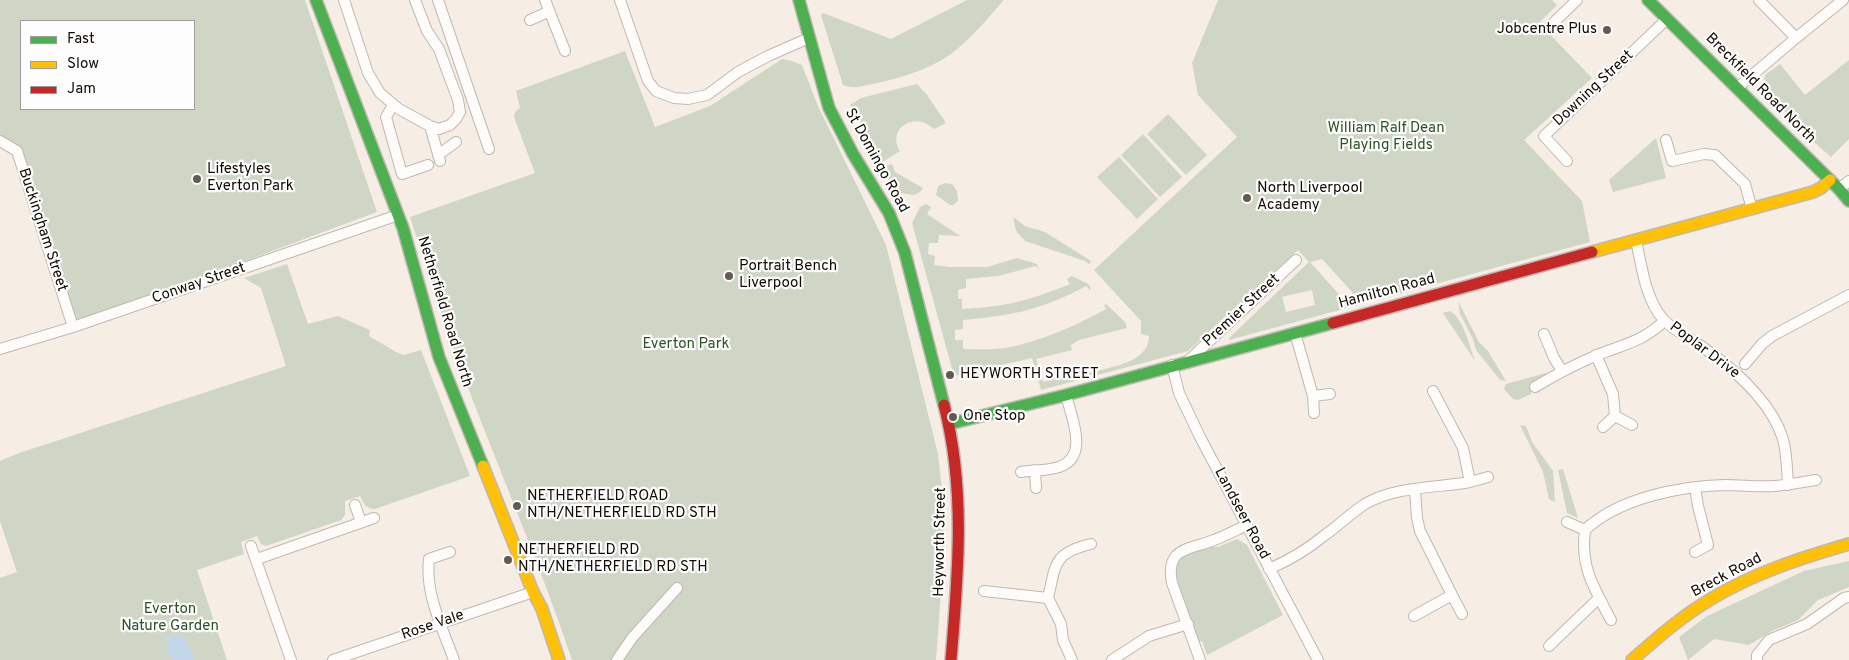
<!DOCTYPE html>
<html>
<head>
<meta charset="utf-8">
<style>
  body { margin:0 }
  #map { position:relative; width:1849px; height:660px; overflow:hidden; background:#f6ede5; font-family:Overpass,sans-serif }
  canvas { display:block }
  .legend { position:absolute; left:20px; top:20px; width:175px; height:90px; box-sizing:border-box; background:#fdfdfd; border:1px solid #9f9c99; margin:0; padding:6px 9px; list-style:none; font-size:15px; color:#130b04 }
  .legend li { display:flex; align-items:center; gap:10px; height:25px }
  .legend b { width:25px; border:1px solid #9f9c99 }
</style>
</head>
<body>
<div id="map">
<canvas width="1849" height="660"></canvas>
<ul class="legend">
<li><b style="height:6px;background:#4caf50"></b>Fast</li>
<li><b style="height:6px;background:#ffc107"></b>Slow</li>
<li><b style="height:6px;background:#c62828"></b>Jam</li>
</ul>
</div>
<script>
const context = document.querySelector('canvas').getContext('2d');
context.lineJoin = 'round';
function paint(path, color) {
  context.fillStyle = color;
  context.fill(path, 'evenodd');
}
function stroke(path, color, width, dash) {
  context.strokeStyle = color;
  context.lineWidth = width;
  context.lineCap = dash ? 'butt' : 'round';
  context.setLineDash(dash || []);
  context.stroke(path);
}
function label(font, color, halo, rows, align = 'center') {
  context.font = font + ' Overpass,sans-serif';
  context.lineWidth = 4.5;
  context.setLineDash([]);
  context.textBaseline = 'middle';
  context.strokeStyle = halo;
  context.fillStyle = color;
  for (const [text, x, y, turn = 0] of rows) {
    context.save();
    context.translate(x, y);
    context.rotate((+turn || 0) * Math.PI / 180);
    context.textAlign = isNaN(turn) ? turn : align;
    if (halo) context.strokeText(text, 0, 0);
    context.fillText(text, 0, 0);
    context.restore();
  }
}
const green = new Path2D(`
  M 0,0 L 305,0 L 377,212 L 76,324 L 18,147 L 0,134 ZM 21,21 L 194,21 L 194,109 L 21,109 Z
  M 967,0 L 1004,0 C 991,14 979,30 964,43 C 940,66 909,76 877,83 C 866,85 854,90 843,85 L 821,15 L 823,13 L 891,39 Z
  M 1218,0 L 1552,0 L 1557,5 L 1539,23 L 1592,78 L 1524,140 L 1582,201 L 1590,242 L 1229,340 L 1229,338 L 1309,262 L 1298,250 L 1188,351 L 1041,390 L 1032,358 L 954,376 L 912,223 L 920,207 L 926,204 L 931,207 L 927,214 L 960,236 L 939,235 L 938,243 L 929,243 L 928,254 L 935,256 L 934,265 L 949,267 L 987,267 L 1017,258 L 1037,264 L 1039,271 L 1036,266 L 998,276 L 966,279 L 966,288 L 958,290 L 958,299 L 962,299 L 962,309 C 1005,307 1031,300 1070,284 L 1067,279 L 1072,276 L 1088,284 L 1091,288 L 1090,290 L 1086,286 C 1044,309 1011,316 963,320 L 963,329 L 955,330 L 955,340 L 963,340 L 963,349 C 977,349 992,350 1006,348 C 1042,341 1075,326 1106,309 L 1104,305 L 1106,304 L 1125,322 L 1127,328 L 1079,340 L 1071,345 L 1072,350 L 1036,359 L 1043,382 L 1072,374 L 1073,376 L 1080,374 L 1079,368 L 1086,367 L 1088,373 C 1108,367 1149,364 1149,336 L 1141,334 L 1141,321 L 1094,270 L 1237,137 L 1198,95 L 1192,63 ZM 1322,259 L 1353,293 L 1345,301 L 1310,262 ZM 1312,290 L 1315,305 L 1286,312 L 1282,297 Z
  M 625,51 L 655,127 L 710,106 L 782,59 L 792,61 L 802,65 L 818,106 L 886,245 L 938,454 L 943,499 L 944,547 L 936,660 L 572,660 C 542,570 504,482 470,393 C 448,335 429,276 410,217 L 535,173 L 514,117 L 515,112 L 520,108 L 516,91 Z
  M 1849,60 L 1849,139 L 1831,157 C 1807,137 1786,113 1763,90 L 1765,75 L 1780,64 L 1805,95 Z
  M 917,84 L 927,95 L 946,123 L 934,129 C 915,110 886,129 900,151 L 881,163 L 850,105 L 861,98 Z
  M 1168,114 L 1207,155 L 1186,175 L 1147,134 Z
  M 1143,134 L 1182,177 L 1160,197 L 1121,155 Z
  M 1656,138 L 1666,178 L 1613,192 L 1609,180 Z
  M 1119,157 L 1158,199 L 1137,219 L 1097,177 Z
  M 892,164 L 895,172 L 923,188 L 920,192 L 914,195 L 894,192 L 883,167 Z
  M 945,183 L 952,184 L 957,191 L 958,201 L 953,205 L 950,205 L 936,195 L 938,186 Z
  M 1013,217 L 1025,226 L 1045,232 L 1091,261 L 1089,264 L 1085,261 L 1025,241 L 1016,231 Z
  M 287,264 L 308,324 L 338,316 L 370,330 L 369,336 L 396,352 L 404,355 L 421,350 L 470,476 L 375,509 C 365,508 364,504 360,496 L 345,501 L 345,515 L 341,520 L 266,546 L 261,544 L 257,536 L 241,542 L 244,554 L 197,570 L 227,660 L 0,660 L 0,578 L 17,572 L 0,521 L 0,461 L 19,453 L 286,366 L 261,288 L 244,278 Z
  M 1458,301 L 1479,342 L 1488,351 L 1506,381 L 1500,380 L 1476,350 L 1473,339 L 1460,314 Z
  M 1450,311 C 1463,317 1470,348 1475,361 L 1443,313 Z
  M 1546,373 L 1547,374 L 1530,384 L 1532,389 L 1531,394 L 1518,400 L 1513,399 L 1504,389 L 1506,384 Z
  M 1520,425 L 1526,426 L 1532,442 L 1553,471 L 1555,502 L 1549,499 L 1543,472 Z
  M 1563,469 L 1578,518 L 1567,513 L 1558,470 Z
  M 1237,539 L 1247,545 L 1283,615 L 1207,655 L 1202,641 L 1199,642 L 1175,576 L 1175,571 L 1177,562 L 1183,554 L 1213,545 L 1214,547 L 1218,547 Z
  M 1849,561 L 1849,587 L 1818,600 L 1798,620 L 1772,631 L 1749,645 L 1714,639 L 1688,660 L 1679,637 L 1707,616 L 1804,571 Z`);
const water = new Path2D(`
  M 178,635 C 189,640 192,648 193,660 L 174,660 L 168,656 L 168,646 L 165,641 L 166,636 Z`);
const street = new Path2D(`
  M 344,0 L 368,73 L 380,93 L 399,109 L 430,126 L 439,129 L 450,125 L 456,119 L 460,112 L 458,100 L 439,49 L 427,31 L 415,0
  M 438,0 L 489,149
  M 545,0 L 565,51
  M 620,0 L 648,81 L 656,91 L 674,98 L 688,99 L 707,95 L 738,72 L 768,56 L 809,38
  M 1759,0 L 1796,38
  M 530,20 L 548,12
  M 1548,28 L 1577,0
  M 1737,88 L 1796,38 L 1843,0
  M 393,105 L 386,117 L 402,174 L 428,165
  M 430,126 L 440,161
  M 1666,140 L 1672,161 L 1704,154 L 1715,155 L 1745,184 L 1752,209
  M 0,141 L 17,151 L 73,327
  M 438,155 L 456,142
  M 1567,161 L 1544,136 L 1667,19
  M 1839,189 L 1849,181
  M 1636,241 C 1642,267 1645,298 1663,319 C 1672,330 1692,339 1704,348 C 1735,370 1771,401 1783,439 C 1787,454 1787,470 1788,485
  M 1295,333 L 1313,396 L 1314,413
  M 1544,334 L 1554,358 L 1562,371
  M 0,349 L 73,327 L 398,215
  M 1596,355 L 1613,394 L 1615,416 L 1603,427
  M 1189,360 L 1296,260
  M 1745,364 L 1762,344 L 1772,336 L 1849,295
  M 1172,365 L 1179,393 L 1200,437 L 1318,660
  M 1535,387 C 1555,375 1574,365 1595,356 C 1621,345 1643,342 1664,321
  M 1313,396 L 1330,394
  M 1615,416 L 1632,425
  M 1035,470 L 1036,488
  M 1021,472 C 1033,470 1047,471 1059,467 C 1090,457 1071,416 1066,395
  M 1470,482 L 1488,477
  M 355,505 L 361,522
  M 1567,522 L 1585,530
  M 251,546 L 291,660
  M 450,552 L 429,559 C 425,594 442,627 454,660
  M 1695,552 L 1708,545 L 1698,506 L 1695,487
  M 257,559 L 374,518
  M 1269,569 C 1290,560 1308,549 1325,535 C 1339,525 1351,513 1365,504 C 1396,486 1436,488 1470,482 L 1463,448 L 1433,391
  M 984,591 L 1048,598 L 1061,624 L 1063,640 L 1072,660
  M 1452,595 L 1462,614
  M 1048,598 C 1056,564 1053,553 1091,544
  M 1414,616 L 1452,595 L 1420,531 L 1417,518 L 1415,490
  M 1611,620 C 1594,588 1580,567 1585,530 C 1619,498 1680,486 1725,485 C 1742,485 1758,487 1775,486 C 1789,485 1803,482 1816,480
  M 1549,646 L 1599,598
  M 333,660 L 533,592
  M 617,660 L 632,638 L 677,588
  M 1112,660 L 1149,636 L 1188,624
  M 1200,660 L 1172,583 C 1165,547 1189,550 1214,540 C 1225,536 1236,530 1247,525
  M 1757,660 L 1757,655 L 1769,640 L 1807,624 L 1844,598 L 1849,597`);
const fast = new Path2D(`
  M 316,0 L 403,228 L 439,357 L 483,466
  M 799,0 L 829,108 L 853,154 L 889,213 L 905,253 L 944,405
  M 1648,0 L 1839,189 L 1849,201
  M 949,424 L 1066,395 L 1333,323`);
const slow = new Path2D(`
  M 1592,252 L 1813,192 L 1821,188 L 1830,180
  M 483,466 L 533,592 L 542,609 L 559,660
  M 1632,660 C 1657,638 1682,616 1711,599 C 1754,573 1801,558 1849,544`);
const jam = new Path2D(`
  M 1333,323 L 1592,252
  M 944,405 C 966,489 958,575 951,660`);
const markers = [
  [1607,30,5,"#625a53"],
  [197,179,5,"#625a53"],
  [1247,198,5,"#625a53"],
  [729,276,5,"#625a53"],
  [950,375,5,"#625a53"],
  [953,417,5,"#625a53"],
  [517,506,5,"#625a53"],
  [508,560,5,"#625a53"]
];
const poiNames = [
  ["Jobcentre Plus",1597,30,"right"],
  ["Lifestyles",207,170],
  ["Everton Park",207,187],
  ["North Liverpool",1257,189],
  ["Academy",1257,206],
  ["Portrait Bench",739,267],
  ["Liverpool",739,284],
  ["HEYWORTH STREET",960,375],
  ["One Stop",963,417],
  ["NETHERFIELD ROAD",527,497],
  ["NTH/NETHERFIELD RD STH",527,514],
  ["NETHERFIELD RD",518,551],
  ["NTH/NETHERFIELD RD STH",518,568]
];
const streetNames = [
  ["Downing Street",1594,89,-43],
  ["Breckfield Road North",1760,89,45],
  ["St Domingo Road",876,161,61],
  ["Buckingham Street",42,230,72],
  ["Conway Street",199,284,-19],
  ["Hamilton Road",1387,292,-15],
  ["Premier Street",1242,311,-43],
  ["Netherfield Road North",444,312,73],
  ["Poplar Drive",1704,351,37],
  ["Landseer Road",1241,514,62],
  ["Heyworth Street",941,542,-89],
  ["Breck Road",1727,576,-28],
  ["Rose Vale",433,626,-19]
];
const parkNames = [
  ["William Ralf Dean",1386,129],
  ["Playing Fields",1386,146],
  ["Everton Park",686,345],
  ["Everton",170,610],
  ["Nature Garden",170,627]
];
paint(green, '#cfd6c6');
paint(water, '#c4d7ea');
stroke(street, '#c0b8b0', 12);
stroke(fast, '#c0b8b0', 14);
stroke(slow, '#c0b8b0', 14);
stroke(jam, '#c0b8b0', 14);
stroke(street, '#fefcfb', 10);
stroke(fast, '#4caf50', 11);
stroke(slow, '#ffc107', 11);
stroke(jam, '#c62828', 11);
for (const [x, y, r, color] of markers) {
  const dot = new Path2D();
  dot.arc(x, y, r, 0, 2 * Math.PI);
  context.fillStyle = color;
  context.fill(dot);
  stroke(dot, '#fdfdfd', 2);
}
label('15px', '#130b04', '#fdfdfd', poiNames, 'left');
label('15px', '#130b04', '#fdfdfd', streetNames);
label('15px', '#2c5326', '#fdfdfd', parkNames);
</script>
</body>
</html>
